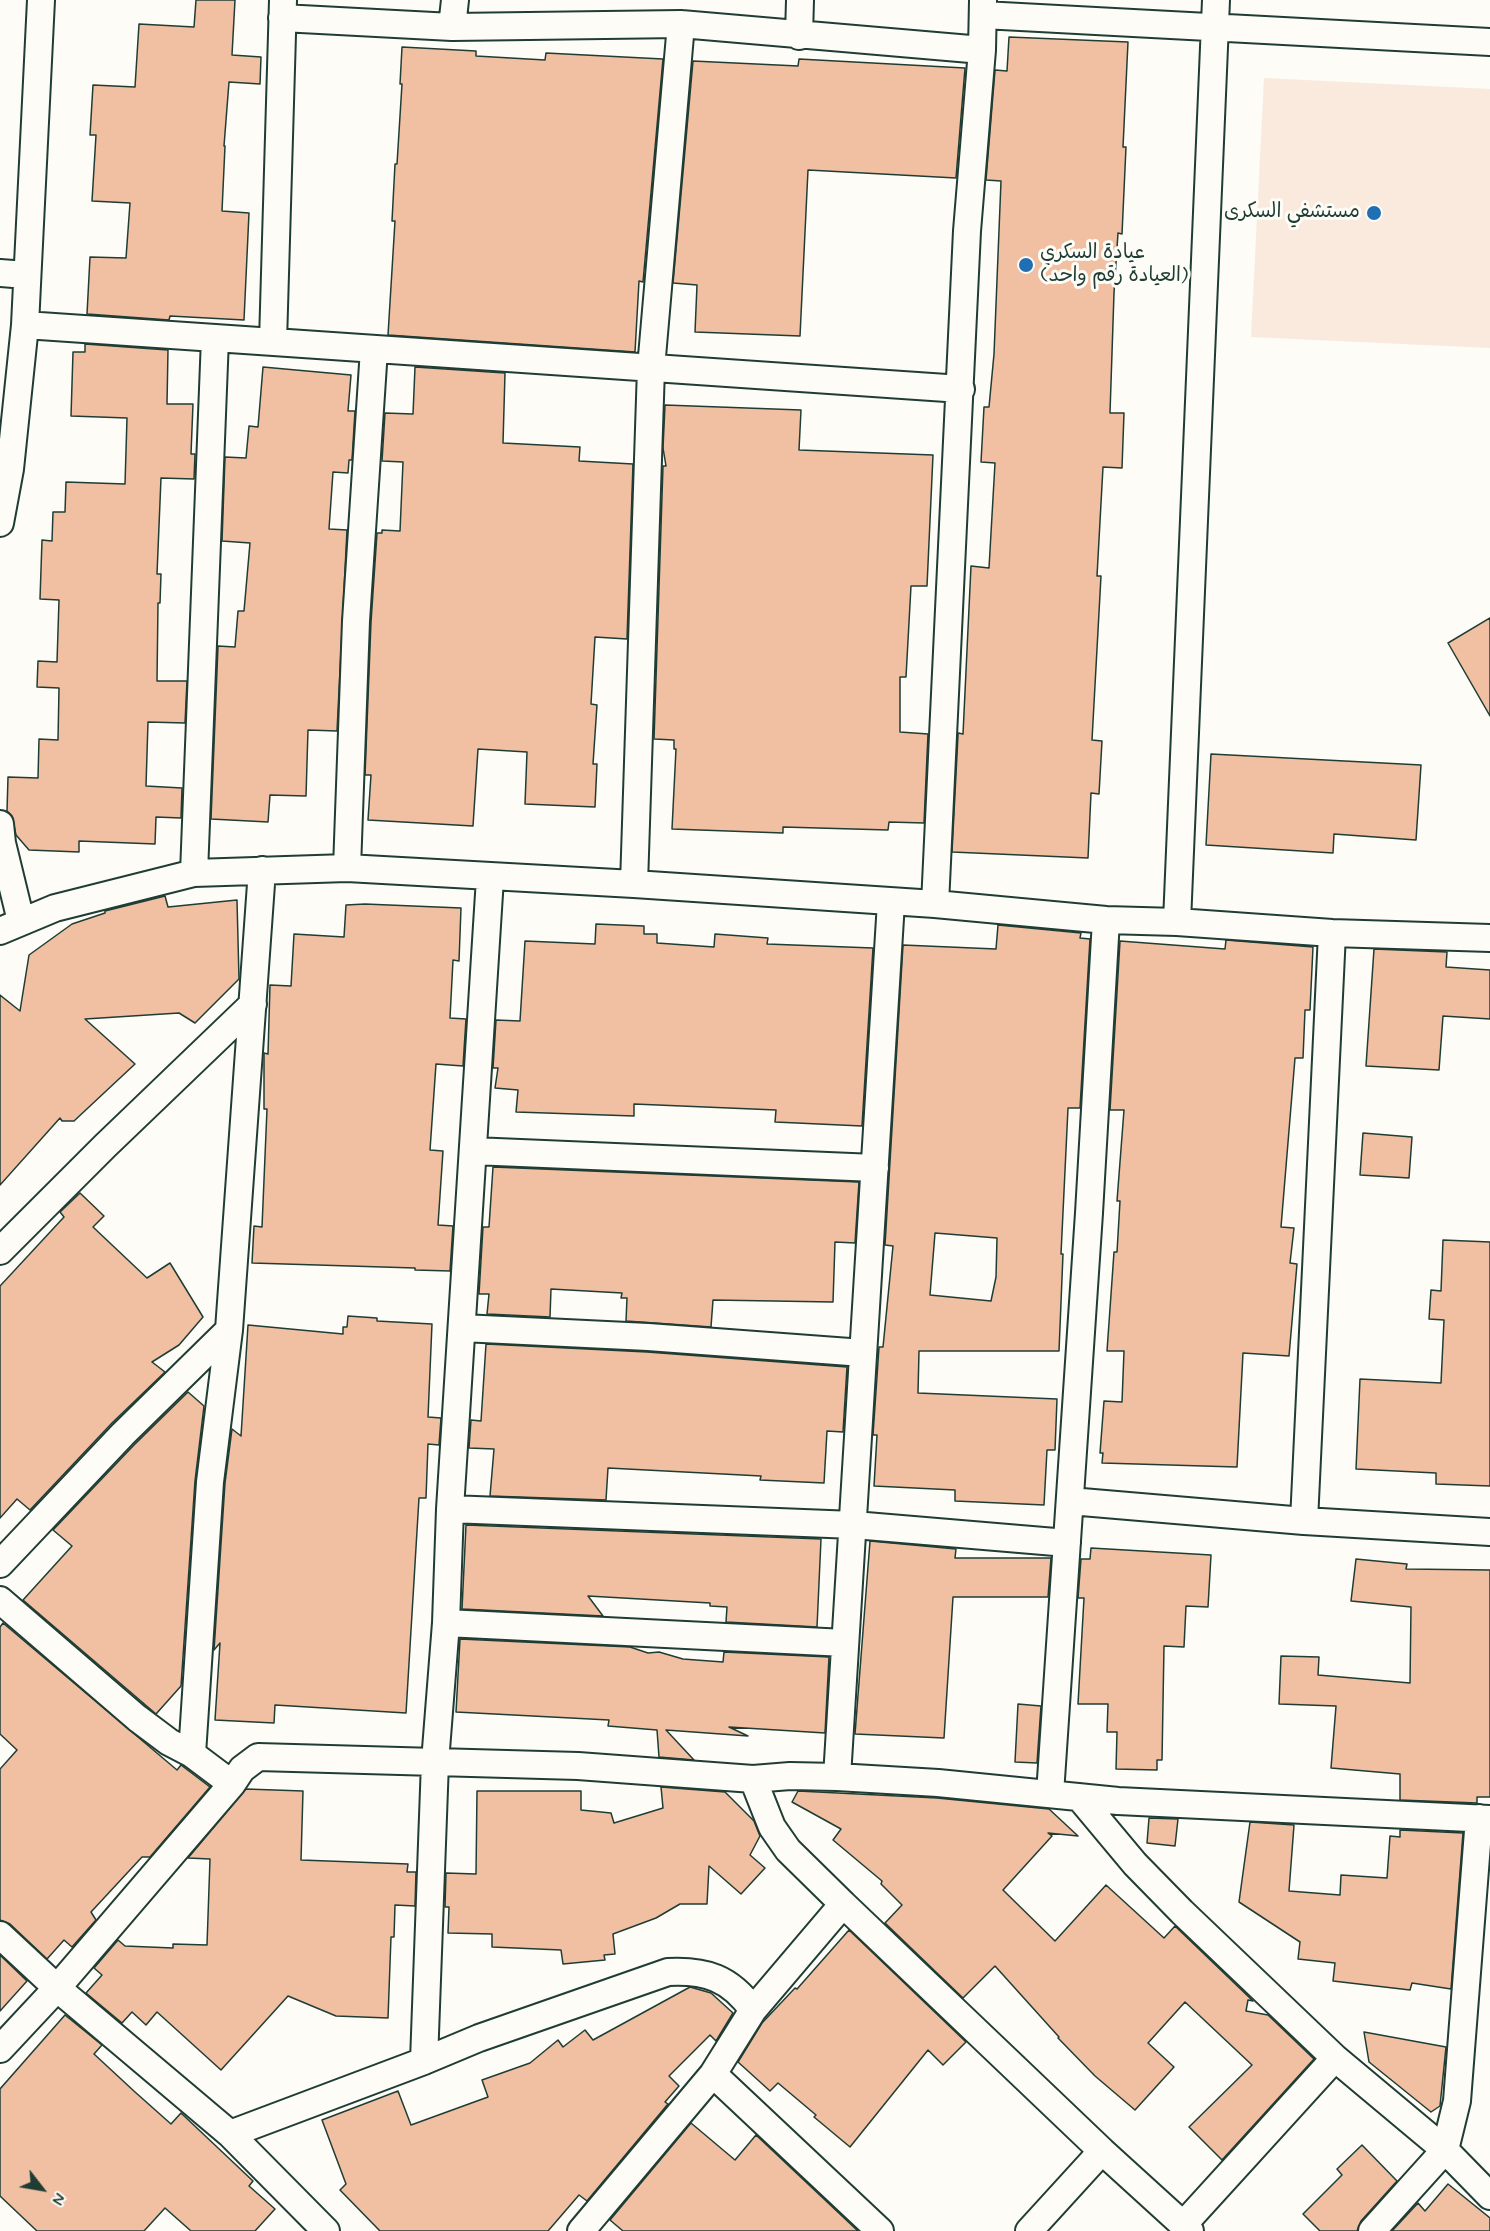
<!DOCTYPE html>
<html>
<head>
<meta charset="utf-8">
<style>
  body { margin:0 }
  #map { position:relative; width:1490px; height:2231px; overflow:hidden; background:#fdfcf7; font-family:Mynerve,sans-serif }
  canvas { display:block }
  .north { position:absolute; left:12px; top:2159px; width:60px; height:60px; -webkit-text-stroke:4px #fdfcf7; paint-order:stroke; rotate:121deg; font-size:16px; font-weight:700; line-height:24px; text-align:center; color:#1f3d34 }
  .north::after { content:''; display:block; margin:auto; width:21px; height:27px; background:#1f3d34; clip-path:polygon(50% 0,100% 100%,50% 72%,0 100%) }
</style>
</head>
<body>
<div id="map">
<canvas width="1490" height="2231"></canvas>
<div class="north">N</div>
</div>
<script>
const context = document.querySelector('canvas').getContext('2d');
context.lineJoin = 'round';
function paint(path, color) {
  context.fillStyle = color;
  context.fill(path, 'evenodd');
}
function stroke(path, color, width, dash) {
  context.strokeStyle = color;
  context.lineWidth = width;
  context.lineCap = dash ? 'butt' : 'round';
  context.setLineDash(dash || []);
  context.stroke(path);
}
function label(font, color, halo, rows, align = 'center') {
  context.font = font + ' Mynerve,"Playpen Sans Arabic",sans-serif';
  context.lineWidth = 6;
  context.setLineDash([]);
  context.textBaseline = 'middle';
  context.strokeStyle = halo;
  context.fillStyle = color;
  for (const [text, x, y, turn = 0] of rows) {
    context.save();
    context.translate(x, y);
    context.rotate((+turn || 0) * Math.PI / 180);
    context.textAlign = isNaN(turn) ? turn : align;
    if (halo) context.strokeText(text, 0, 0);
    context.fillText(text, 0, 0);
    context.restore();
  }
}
const built = new Path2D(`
  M 1264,78 L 1490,89 L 1490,348 L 1251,337 Z`);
const building = new Path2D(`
  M 196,0 L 235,0 L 232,55 L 261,57 L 260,84 L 229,82 L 224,146 L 225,146 L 222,211 L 249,213 L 244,320 L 170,316 L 169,320 L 87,314 L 90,257 L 126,258 L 130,203 L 92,201 L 96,135 L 90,135 L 93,85 L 135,87 L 139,24 L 194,27 Z
  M 1009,37 L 1128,42 L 1123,147 L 1126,147 L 1122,234 L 1118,233 L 1114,293 L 1110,413 L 1124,413 L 1122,468 L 1103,467 L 1097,576 L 1101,576 L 1092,740 L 1102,741 L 1099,794 L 1091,793 L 1088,858 L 952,852 L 958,735 L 958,733 L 963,734 L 971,566 L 989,568 L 995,463 L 981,462 L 984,407 L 989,407 L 994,354 L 1001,181 L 986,180 L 995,70 L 1007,71 Z
  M 402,47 L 476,51 L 476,56 L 545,60 L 546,53 L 663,59 L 643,282 L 639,281 L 635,352 L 388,335 L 395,221 L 392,221 L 395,164 L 397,164 L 402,84 L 400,84 Z
  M 799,59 L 965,68 L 956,178 L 808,170 L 800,336 L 695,332 L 697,285 L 673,283 L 693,61 L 798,66 Z
  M 85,344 L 168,350 L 167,404 L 193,404 L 191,454 L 195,454 L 194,479 L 161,478 L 157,574 L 161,574 L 160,603 L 158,603 L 157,681 L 187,681 L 185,723 L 148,722 L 146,786 L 182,788 L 181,818 L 156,817 L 155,844 L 79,841 L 79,852 L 29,850 L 16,835 L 12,816 L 7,811 L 8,777 L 38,778 L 39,739 L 58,740 L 59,688 L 37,687 L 38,661 L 57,662 L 59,600 L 40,599 L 42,540 L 52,541 L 53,512 L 65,512 L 66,482 L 125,484 L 127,418 L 71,416 L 73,352 L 85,352 Z
  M 263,367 L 351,375 L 348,411 L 355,411 L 352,460 L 349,460 L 348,473 L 333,472 L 329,529 L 347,530 L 337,731 L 308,730 L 306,796 L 270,795 L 268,822 L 211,819 L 218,646 L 235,647 L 238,611 L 244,611 L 250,543 L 222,541 L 225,457 L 246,458 L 249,426 L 258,427 Z
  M 415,367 L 505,373 L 503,443 L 580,447 L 579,461 L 633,464 L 627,639 L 595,637 L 591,704 L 597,705 L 593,764 L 597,764 L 595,807 L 525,804 L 527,752 L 478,749 L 473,826 L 368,820 L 371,775 L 365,775 L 371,622 L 377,533 L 382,533 L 382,530 L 400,531 L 403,462 L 382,461 L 385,413 L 413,414 Z
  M 665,405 L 801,410 L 799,450 L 933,455 L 927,586 L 911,586 L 906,677 L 900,677 L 900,732 L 928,734 L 924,823 L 889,822 L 888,830 L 783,827 L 783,833 L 672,829 L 676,749 L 674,749 L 674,740 L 654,739 L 663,466 L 666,466 L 663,448 Z
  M 1490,618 L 1490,716 L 1448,643 Z
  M 1211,754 L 1421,765 L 1416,840 L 1334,834 L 1333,853 L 1206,845 Z
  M 165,896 L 168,907 L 237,900 L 239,979 L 195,1023 L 179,1013 L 85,1019 L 135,1064 L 74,1121 L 62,1121 L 60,1118 L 0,1185 L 0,995 L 20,1011 L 29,955 L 72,924 L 105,913 L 105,911 Z
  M 365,904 L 461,908 L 459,961 L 453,960 L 450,1018 L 466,1019 L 463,1066 L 436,1064 L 430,1150 L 443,1151 L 438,1225 L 453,1226 L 450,1271 L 415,1270 L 415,1268 L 252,1263 L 254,1226 L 262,1227 L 267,1109 L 264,1109 L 264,1053 L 268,1054 L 270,985 L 291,986 L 294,934 L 344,937 L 346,905 Z
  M 596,924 L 644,926 L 644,934 L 657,934 L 657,943 L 714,947 L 715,934 L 768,938 L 767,944 L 873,948 L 862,1126 L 775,1122 L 776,1110 L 634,1104 L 634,1116 L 516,1112 L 518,1090 L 495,1088 L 498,1068 L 493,1068 L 496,1020 L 520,1021 L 525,941 L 595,944 Z
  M 998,925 L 1081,933 L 1080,938 L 1090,939 L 1080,1108 L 1068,1108 L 1061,1254 L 1063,1254 L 1059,1351 L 919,1351 L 918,1393 L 1057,1399 L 1055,1450 L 1047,1450 L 1044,1505 L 955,1501 L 955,1490 L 874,1486 L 877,1435 L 873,1435 L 879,1347 L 883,1347 L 893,1246 L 885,1245 L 903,945 L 996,949 ZM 935,1233 L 997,1238 L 996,1277 L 991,1301 L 930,1295 Z
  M 1226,940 L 1313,947 L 1310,1010 L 1305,1010 L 1303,1058 L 1295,1058 L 1281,1227 L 1294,1228 L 1290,1263 L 1297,1264 L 1289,1356 L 1243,1353 L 1237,1467 L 1102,1463 L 1103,1453 L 1100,1453 L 1104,1401 L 1122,1402 L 1124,1351 L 1107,1351 L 1114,1252 L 1117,1252 L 1120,1201 L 1117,1201 L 1124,1110 L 1110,1110 L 1120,941 L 1225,949 Z
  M 1374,949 L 1447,952 L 1446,967 L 1490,970 L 1490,1019 L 1443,1016 L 1439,1070 L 1366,1066 Z
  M 1363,1133 L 1412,1137 L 1409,1178 L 1360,1175 Z
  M 493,1167 L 859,1182 L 855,1243 L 835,1242 L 833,1302 L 713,1300 L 711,1327 L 626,1321 L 627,1298 L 621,1298 L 622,1293 L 551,1289 L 550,1317 L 487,1314 L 489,1294 L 479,1294 L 483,1227 L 489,1227 Z
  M 80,1193 L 104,1216 L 93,1227 L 147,1278 L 170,1263 L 203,1317 L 179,1345 L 152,1362 L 165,1372 L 112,1423 L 30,1510 L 17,1499 L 0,1518 L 0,1286 L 64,1217 L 60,1212 Z
  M 1443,1240 L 1490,1242 L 1490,1486 L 1436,1484 L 1436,1473 L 1356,1469 L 1360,1379 L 1441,1383 L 1444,1320 L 1429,1319 L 1431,1290 L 1441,1291 Z
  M 348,1316 L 377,1318 L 377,1321 L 432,1324 L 428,1417 L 441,1418 L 439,1445 L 428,1444 L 426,1498 L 419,1498 L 406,1713 L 275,1705 L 274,1723 L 215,1720 L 220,1643 L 214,1650 L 225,1483 L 232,1429 L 241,1436 L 248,1325 L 343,1334 L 343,1327 L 347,1327 Z
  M 486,1344 L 647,1352 L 847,1367 L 843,1432 L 827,1431 L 824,1483 L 760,1480 L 761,1476 L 608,1468 L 606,1500 L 490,1496 L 494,1449 L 469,1448 L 471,1420 L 481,1421 Z
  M 188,1392 L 204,1406 L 195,1481 L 181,1686 L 156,1714 L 23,1600 L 72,1546 L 53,1530 L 134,1445 Z
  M 466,1525 L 821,1539 L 817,1627 L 726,1622 L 727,1607 L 710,1606 L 710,1603 L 588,1596 L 603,1616 L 462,1609 Z
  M 870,1541 L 956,1549 L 955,1558 L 1051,1558 L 1048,1597 L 953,1597 L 944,1738 L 855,1734 Z
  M 1091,1548 L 1211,1555 L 1208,1607 L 1186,1606 L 1184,1647 L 1164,1646 L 1162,1760 L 1157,1760 L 1157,1770 L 1116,1769 L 1117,1732 L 1107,1732 L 1108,1704 L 1078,1704 L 1084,1598 L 1078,1598 L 1081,1559 L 1090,1559 Z
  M 1356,1559 L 1407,1564 L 1406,1569 L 1490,1570 L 1490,1797 L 1477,1797 L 1477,1803 L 1400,1800 L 1400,1774 L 1331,1768 L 1336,1706 L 1279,1704 L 1281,1656 L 1319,1657 L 1318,1675 L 1410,1683 L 1411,1607 L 1351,1601 Z
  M 3,1623 L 177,1770 L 181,1765 L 210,1787 L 150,1857 L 142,1857 L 91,1912 L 96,1920 L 72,1947 L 64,1940 L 47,1959 L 10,1924 L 0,1920 L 0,1769 L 17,1750 L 0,1734 L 0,1627 Z
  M 460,1639 L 630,1647 L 648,1653 L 659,1652 L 683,1659 L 723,1662 L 724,1652 L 829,1657 L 825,1733 L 729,1727 L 748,1736 L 666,1730 L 694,1760 L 659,1757 L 657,1730 L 608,1726 L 609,1720 L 456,1712 Z
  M 1018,1704 L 1041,1706 L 1037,1763 L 1015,1762 Z
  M 661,1787 L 725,1792 L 754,1821 L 760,1836 L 750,1855 L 765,1868 L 741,1894 L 709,1866 L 707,1904 L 680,1904 L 656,1918 L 613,1934 L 615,1954 L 604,1955 L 605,1960 L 563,1964 L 561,1950 L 492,1947 L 492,1934 L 448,1933 L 449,1907 L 445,1907 L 446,1873 L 476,1874 L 477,1791 L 581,1791 L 581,1810 L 611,1813 L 614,1823 L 663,1808 Z
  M 246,1789 L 303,1791 L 301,1860 L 408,1864 L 407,1872 L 416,1872 L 415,1906 L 395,1905 L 394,1937 L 391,1937 L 388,2018 L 336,2016 L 288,1996 L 221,2070 L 157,2012 L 146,2025 L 132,2012 L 122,2023 L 86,1993 L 102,1975 L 94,1968 L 118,1940 L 125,1946 L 173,1948 L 173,1944 L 207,1945 L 210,1859 L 188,1858 Z
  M 798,1791 L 937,1798 L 1049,1809 L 1078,1836 L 1048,1833 L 1052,1836 L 1003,1890 L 1055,1941 L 1106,1885 L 1164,1938 L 1175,1926 L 1253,2001 L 1248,2000 L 1246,2011 L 1268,2015 L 1314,2059 L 1222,2160 L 1189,2127 L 1252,2065 L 1185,2002 L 1148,2043 L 1174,2067 L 1135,2110 L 1095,2076 L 1058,2038 L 1059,2037 L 995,1966 L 963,1998 L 885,1923 L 902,1905 L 881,1884 L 882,1881 L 833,1840 L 841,1829 L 792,1802 Z
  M 1149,1818 L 1178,1819 L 1175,1846 L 1147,1843 Z
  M 1250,1822 L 1294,1825 L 1289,1891 L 1340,1895 L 1341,1875 L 1387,1878 L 1390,1836 L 1400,1837 L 1400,1830 L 1463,1833 L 1451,1989 L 1412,1983 L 1410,1990 L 1333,1981 L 1335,1963 L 1298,1959 L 1300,1942 L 1239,1902 Z
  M 849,1930 L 966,2042 L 943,2065 L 928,2050 L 850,2147 L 814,2117 L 816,2115 L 778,2083 L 770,2091 L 738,2062 L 762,2023 L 795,1988 L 797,1989 Z
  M 0,1955 L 27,1981 L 0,2011 Z
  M 690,1987 L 711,1993 L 733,2013 L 716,2041 L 710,2035 L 669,2076 L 679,2086 L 665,2102 L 668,2104 L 587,2201 L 579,2195 L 548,2231 L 380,2231 L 340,2190 L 346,2184 L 322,2120 L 398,2091 L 411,2125 L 488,2097 L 482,2080 L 530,2063 L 558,2040 L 563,2047 L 585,2030 L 593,2040 Z
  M 65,2015 L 102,2045 L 94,2054 L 135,2092 L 171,2124 L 181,2113 L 253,2181 L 249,2186 L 275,2209 L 255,2231 L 191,2231 L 165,2208 L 144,2231 L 37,2231 L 0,2196 L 0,2089 Z
  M 1364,2032 L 1446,2047 L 1440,2106 L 1431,2112 L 1369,2062 Z
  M 691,2123 L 735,2160 L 756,2135 L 858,2231 L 623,2231 L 610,2220 Z
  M 1362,2145 L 1397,2181 L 1361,2221 L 1357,2231 L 1320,2231 L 1303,2214 L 1342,2175 L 1337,2169 Z
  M 1448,2184 L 1490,2218 L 1490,2231 L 1392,2231 L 1418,2203 L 1425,2211 Z`);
const street = new Path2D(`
  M 983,15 L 1490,42
  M 282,18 L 452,27 L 681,24 L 982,50
  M 452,27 L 455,0
  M 799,36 L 800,0
  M 0,273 L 26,275
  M 25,325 L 961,389
  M 273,342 L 283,0
  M 0,523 L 10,469 L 25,325 L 41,0
  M 0,824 L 2,843 L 21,921
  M 347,868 L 356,621 L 374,349
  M 194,873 L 215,338
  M 634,884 L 651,368 L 681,24
  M 935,904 L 967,231 L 982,50 L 983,0
  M 1177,922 L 1216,0
  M 0,931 L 55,908 L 194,873 L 347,868 L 634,884 L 935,904 L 1106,920 L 1177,922 L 1332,933 L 1490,938
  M 473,1151 L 875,1168
  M 0,1251 L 105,1146 L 253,1004
  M 462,1328 L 648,1337 L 863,1353
  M 1070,1501 L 1304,1521 L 1490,1532
  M 450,1509 L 854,1525 L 1067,1543
  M 1304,1521 L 1332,933
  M 0,1564 L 123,1434 L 229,1330
  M 0,1600 L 137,1718 L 169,1742 L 192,1754 L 232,1784
  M 446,1623 L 845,1643
  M 192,1754 L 210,1482 L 229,1330 L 262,870
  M 837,1777 L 891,902
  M 1050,1794 L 1089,1213 L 1106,920
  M 1079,1797 L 1135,1864 L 1182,1912 L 1335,2058 L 1445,2150 L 1490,2196
  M 843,1904 L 1102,2151 L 1190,2231
  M 0,1935 L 57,1988 L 230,2134 L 326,2231
  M 0,2049 L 57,1988 L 232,1784 L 242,1769 L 258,1757 L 578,1766 L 753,1779 L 790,1776 L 837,1777 L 938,1783 L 1118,1801 L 1490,1819
  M 424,2061 L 435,1762 L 446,1623 L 450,1509 L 490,878
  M 713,2074 L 880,2231
  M 230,2134 L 424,2061 L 479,2038 L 668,1972 C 706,1970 730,1978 753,2010
  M 1183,2225 L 1335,2058
  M 581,2231 L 713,2074 L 753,2010 L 843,1904 L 788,1850 L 772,1827 L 753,1779
  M 1029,2231 L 1102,2151
  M 1372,2231 L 1445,2150 L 1457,2101 L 1479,1818`);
const markers = [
  [1374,213,8,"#1f6fb2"],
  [1026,265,8,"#1f6fb2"]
];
const poiNames = [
  ["مستشفي السكرى",1360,213],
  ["عيادة السكري",1040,254,"left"],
  ["(العيادة رقم واحد)",1040,277,"left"]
];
paint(built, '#f9eadd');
paint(building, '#f1bfa1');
stroke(building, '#1f3d34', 1.5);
stroke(street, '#1f3d34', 30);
stroke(street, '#fdfcf7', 26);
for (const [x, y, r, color] of markers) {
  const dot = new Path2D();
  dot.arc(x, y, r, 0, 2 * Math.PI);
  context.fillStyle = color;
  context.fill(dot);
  stroke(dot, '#fdfcf7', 2);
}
label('20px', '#1f3d34', '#fdfcf7', poiNames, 'right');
</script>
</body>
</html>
